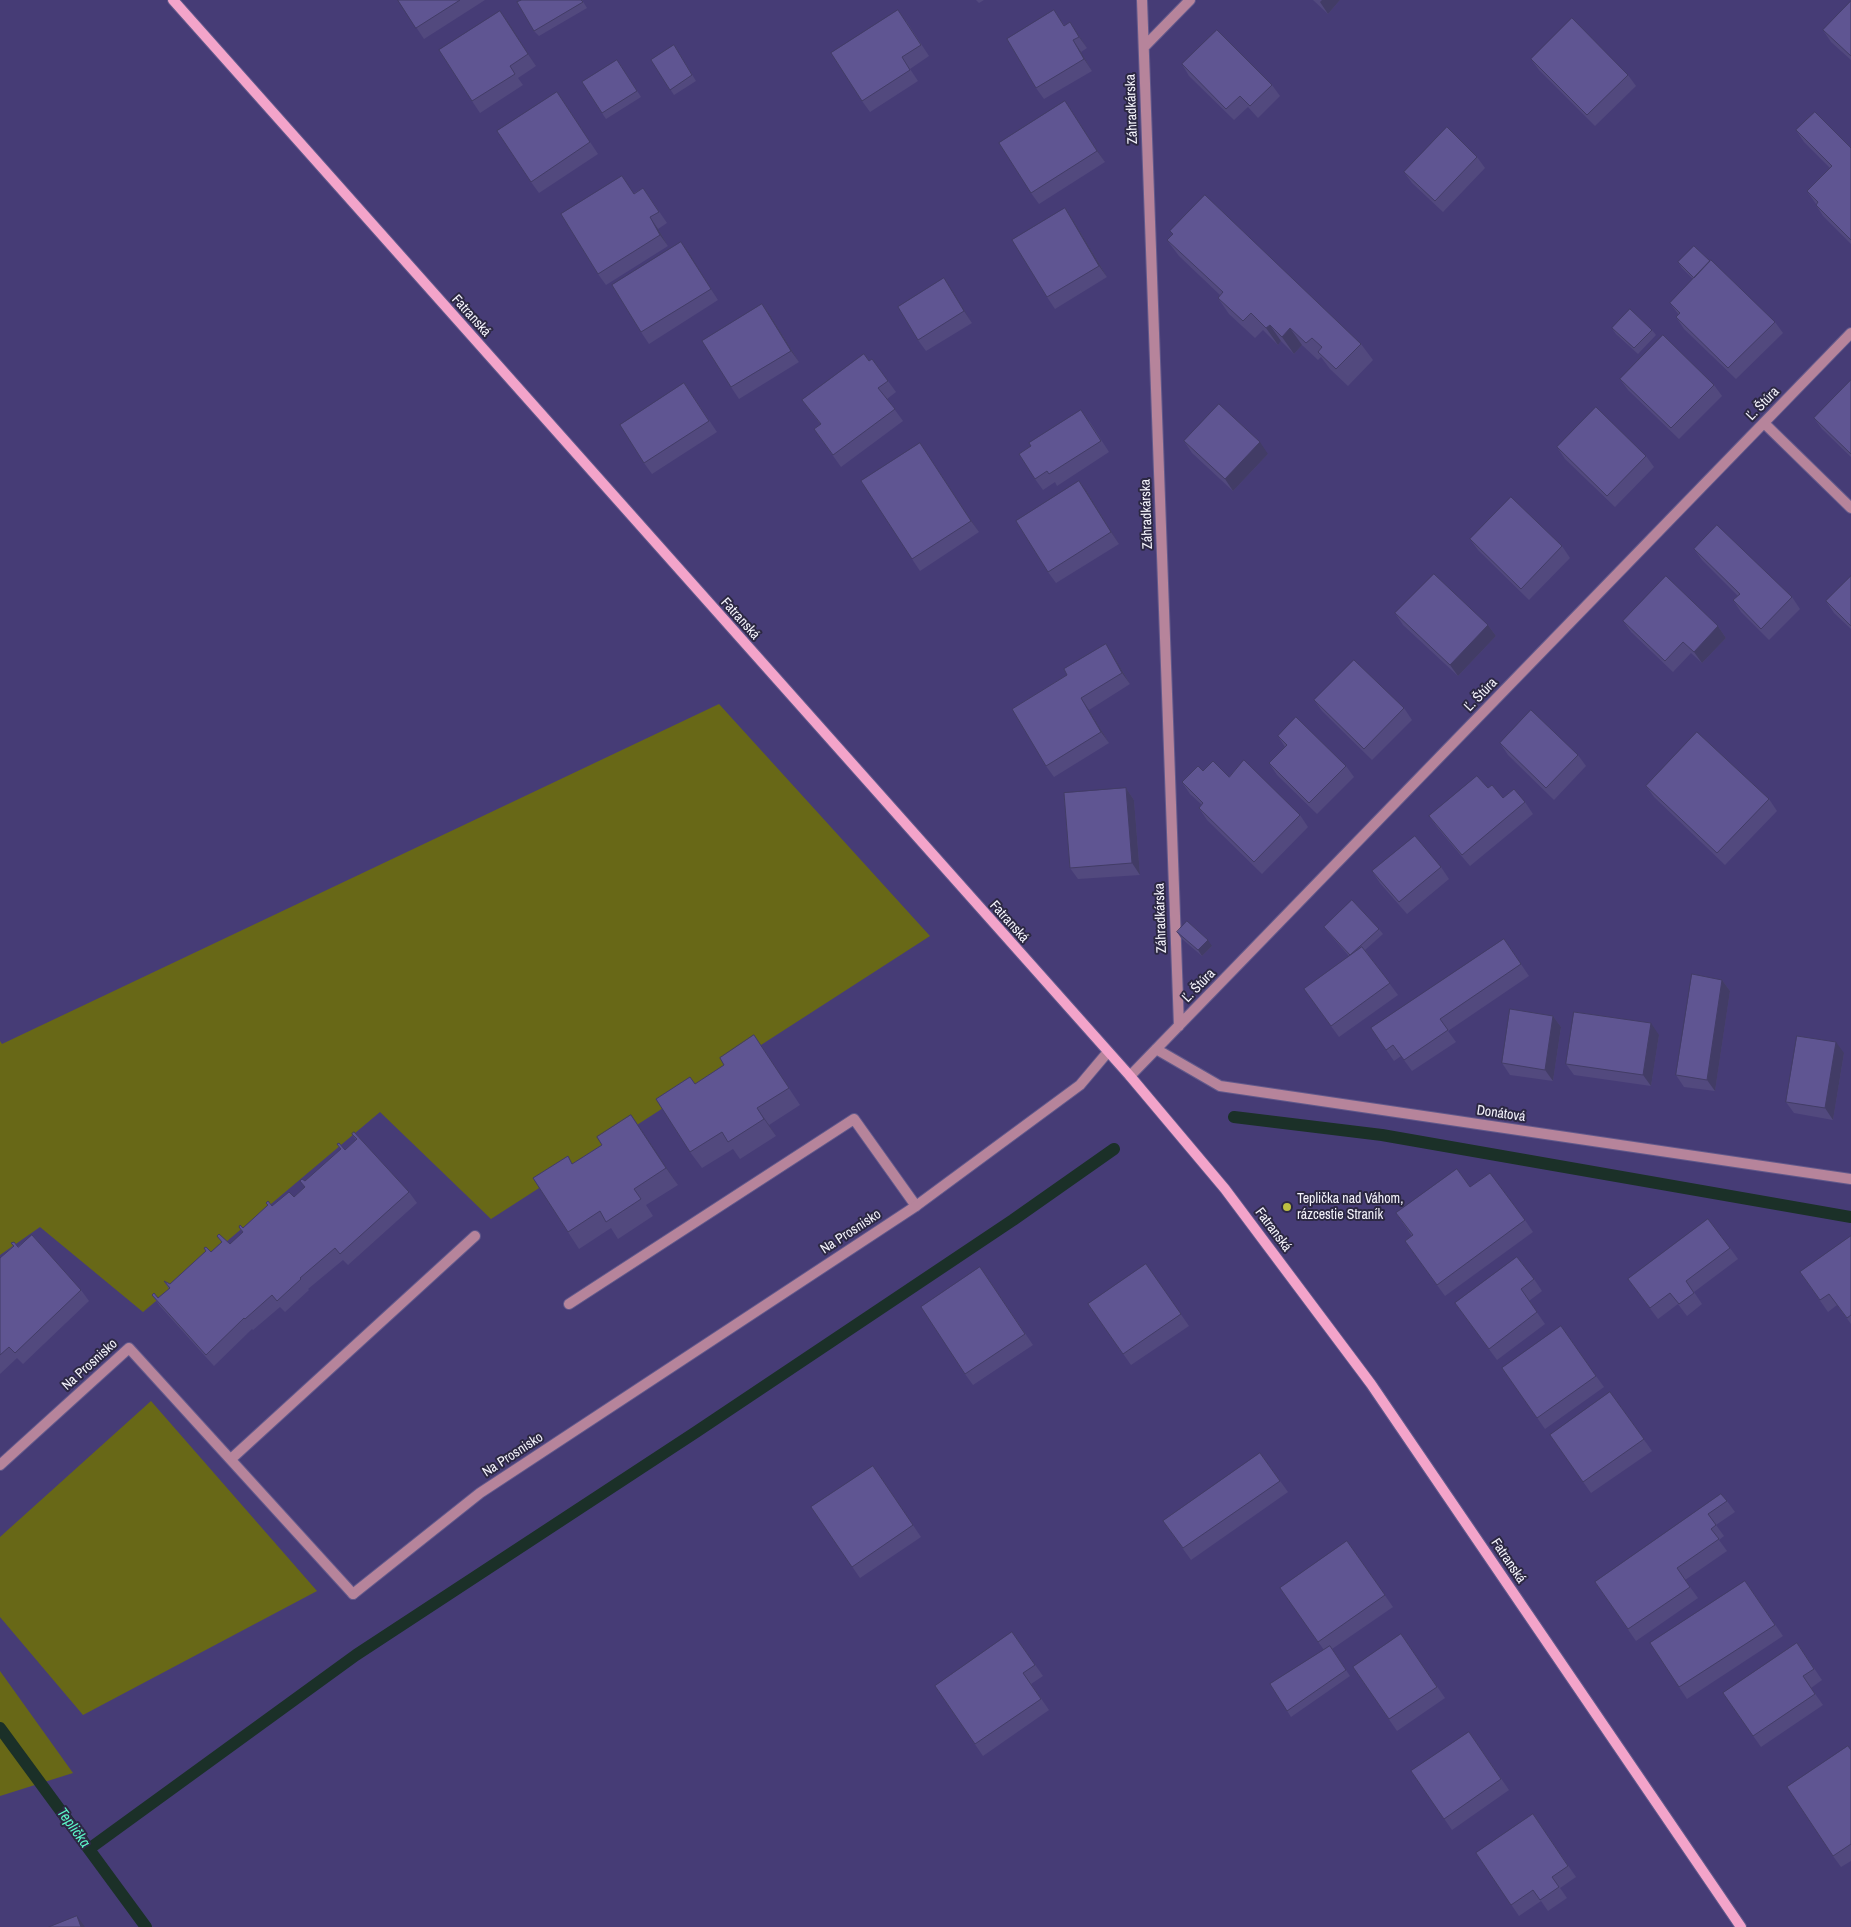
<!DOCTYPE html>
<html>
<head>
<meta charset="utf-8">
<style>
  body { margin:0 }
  canvas { display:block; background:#463c76 }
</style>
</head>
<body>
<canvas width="1851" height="1927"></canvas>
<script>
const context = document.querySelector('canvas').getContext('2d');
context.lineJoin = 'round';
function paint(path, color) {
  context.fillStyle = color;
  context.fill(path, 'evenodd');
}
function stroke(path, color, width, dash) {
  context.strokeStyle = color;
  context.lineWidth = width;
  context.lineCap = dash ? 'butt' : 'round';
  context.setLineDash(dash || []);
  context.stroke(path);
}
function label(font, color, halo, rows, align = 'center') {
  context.font = font + ' "Archivo Narrow",sans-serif';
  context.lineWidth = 4;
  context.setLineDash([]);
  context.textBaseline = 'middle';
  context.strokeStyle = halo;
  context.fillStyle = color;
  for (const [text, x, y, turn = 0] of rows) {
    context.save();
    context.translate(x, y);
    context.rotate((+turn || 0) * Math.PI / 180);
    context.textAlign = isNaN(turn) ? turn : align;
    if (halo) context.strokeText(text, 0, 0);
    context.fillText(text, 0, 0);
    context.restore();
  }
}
const green = new Path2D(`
  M 719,704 L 930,936 L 491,1219 L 380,1112 L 143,1312 L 40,1227 L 0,1255 L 0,1041 L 2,1044 Z
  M 151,1401 L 317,1591 L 83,1715 L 0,1617 L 0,1537 Z
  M 0,1671 L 73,1773 L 0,1796 Z`);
const stream = new Path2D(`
  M 1234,1117 L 1382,1135 L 1851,1217
  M 0,1728 L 146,1927
  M 89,1849 L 356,1655 L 696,1432 L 1013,1220 L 1114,1149`);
const lane = new Path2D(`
  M 569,1304 L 854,1119 L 916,1206
  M 231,1459 L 475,1236
  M 0,1465 L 129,1348 L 353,1594`);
const street = new Path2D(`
  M 1142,0 L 1179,1026
  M 1144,47 L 1190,0
  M 1764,423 L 1851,508
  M 1156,1049 L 1220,1086 L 1851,1179
  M 1130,1076 L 1851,333
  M 353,1594 L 480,1493 L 916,1206 L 1080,1085 L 1107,1053`);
const secondary = new Path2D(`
  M 173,0 L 1130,1076 L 1225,1189 L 1371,1384 L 1741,1927`);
const wall = new Path2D(`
  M 398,0 L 485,0 L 424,39 Z
  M 582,0 L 587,8 L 539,36 L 534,31 Z
  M 976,0 L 984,0 L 979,3 Z
  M 1313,0 L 1340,0 L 1328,14 Z
  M 1851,1 L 1851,60 L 1831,42 L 1823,30 Z
  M 500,11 L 536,66 L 518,78 L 523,85 L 480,113 L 472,101 Z
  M 906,21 L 929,56 L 910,69 L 918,81 L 870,112 L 862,101 Z
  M 1062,22 L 1065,26 L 1078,34 L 1087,48 L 1081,52 L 1092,71 L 1044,99 L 1036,88 Z
  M 674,45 L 696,81 L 674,95 L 651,60 Z
  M 1531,59 L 1628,75 L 1636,86 L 1595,126 L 1539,70 Z
  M 1182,64 L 1272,85 L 1280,96 L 1258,118 L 1248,107 L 1234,120 L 1189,76 Z
  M 621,66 L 641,97 L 606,119 L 602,113 Z
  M 557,92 L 598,154 L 539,193 L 531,182 Z
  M 1065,101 L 1105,162 L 1039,204 L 1031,193 Z
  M 1796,130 L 1851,148 L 1851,244 L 1823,216 L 1816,205 L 1816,204 L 1807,191 L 1830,168 L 1804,142 Z
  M 1477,157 L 1485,168 L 1443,212 L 1412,183 L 1404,172 Z
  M 643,188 L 667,223 L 658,229 L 668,246 L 606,285 L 598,274 L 634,193 Z
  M 1065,208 L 1073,220 L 1107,277 L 1055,309 L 1047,297 Z
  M 1170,231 L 1361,344 L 1373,360 L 1348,386 L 1330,369 L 1321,357 L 1318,360 L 1302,345 L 1294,354 L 1281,341 L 1278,345 L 1263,330 L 1255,338 L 1229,314 L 1218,298 L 1220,295 L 1179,256 L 1167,240 L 1173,235 Z
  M 681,242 L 718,300 L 649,344 L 641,332 Z
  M 1678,262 L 1775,322 L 1783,333 L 1736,379 L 1684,329 L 1676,317 L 1679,315 L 1670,303 L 1693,279 L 1682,268 Z
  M 944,278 L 972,323 L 926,351 L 918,340 Z
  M 762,304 L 770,315 L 799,362 L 739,399 L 731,387 Z
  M 1612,328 L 1652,330 L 1656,335 L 1638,354 L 1616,334 Z
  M 869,361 L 888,381 L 896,392 L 887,399 L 903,421 L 841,467 L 814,429 L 821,425 L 802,400 Z
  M 1620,379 L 1714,385 L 1722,396 L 1679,439 L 1628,390 Z
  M 1851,380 L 1851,457 L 1822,429 L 1814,418 Z
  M 684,383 L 717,432 L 652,474 L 644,463 Z
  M 1089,421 L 1109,452 L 1057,486 L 1055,482 L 1043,490 L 1035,479 Z
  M 1184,441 L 1268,454 L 1233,491 L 1192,453 Z
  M 1557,447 L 1646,456 L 1654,467 L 1615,507 L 1565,459 Z
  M 928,455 L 979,532 L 920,571 L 912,559 Z
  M 1087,492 L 1119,544 L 1056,583 L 1048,572 Z
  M 1470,539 L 1562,546 L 1570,558 L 1529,600 L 1478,550 Z
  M 1694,549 L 1792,597 L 1800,609 L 1769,640 L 1741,612 L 1733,600 L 1738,596 L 1702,560 Z
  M 1851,576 L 1851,629 L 1834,613 L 1826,601 Z
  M 1395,613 L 1488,625 L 1496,636 L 1458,676 L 1403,625 Z
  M 1623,621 L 1718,626 L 1726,638 L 1702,663 L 1691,653 L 1673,672 L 1631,632 Z
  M 1106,644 L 1113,655 L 1130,684 L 1089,710 L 1109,743 L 1054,777 L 1046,766 L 1067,675 Z
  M 1314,700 L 1404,708 L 1412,720 L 1372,760 L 1322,711 Z
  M 1278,736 L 1346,766 L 1354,777 L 1317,814 L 1277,775 L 1269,763 L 1285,747 Z
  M 1500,743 L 1578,755 L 1586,766 L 1554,800 L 1508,755 Z
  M 1203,771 L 1229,777 L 1300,815 L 1308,827 L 1262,874 L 1207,820 L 1199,808 L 1202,805 L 1190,794 L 1182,782 Z
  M 1646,786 L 1769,799 L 1777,811 L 1725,865 L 1654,797 Z
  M 1126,788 L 1134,800 L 1140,875 L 1078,879 L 1070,868 Z
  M 1488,788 L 1503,798 L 1525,802 L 1533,814 L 1470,866 L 1437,827 L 1429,816 Z
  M 1441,867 L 1449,879 L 1407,914 L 1380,883 L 1372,871 Z
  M 1324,927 L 1379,929 L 1383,934 L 1365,950 L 1398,995 L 1339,1037 L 1304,989 L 1349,956 L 1328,932 Z
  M 1177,932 L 1212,946 L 1202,956 L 1181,938 Z
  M 1504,939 L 1529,976 L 1448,1031 L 1456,1042 L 1412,1071 L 1401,1056 L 1394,1061 L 1371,1028 Z
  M 1722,980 L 1730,991 L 1715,1091 L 1684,1087 L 1676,1075 Z
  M 1553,1016 L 1561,1027 L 1553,1081 L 1510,1075 L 1502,1063 Z
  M 1659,1035 L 1651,1086 L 1574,1075 L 1566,1064 Z
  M 765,1052 L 800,1105 L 769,1125 L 776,1136 L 740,1159 L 733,1149 L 702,1168 L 690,1152 Z
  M 1844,1053 L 1833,1120 L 1794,1113 L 1786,1102 Z
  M 631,1115 L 678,1185 L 646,1205 L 653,1216 L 618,1239 L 611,1228 L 579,1249 L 568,1232 L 573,1164 L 602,1145 Z
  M 352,1134 L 409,1192 L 417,1203 L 348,1265 L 343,1260 L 308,1289 L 309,1290 L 285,1312 L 280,1307 L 253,1330 L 252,1329 L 214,1366 L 160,1306 L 152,1295 L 158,1298 L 169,1289 L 164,1281 L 170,1284 L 206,1251 L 204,1248 L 211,1252 L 222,1242 L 217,1236 L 230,1244 L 243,1233 L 239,1227 L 243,1228 L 268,1206 L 266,1203 L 272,1206 L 294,1197 L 305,1187 L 300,1181 L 305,1181 L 345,1150 L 356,1140 Z
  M 1470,1187 L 1525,1220 L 1533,1232 L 1445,1296 L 1405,1241 L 1412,1236 L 1396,1213 Z
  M 1851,1236 L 1851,1324 L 1837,1305 L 1828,1312 L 1800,1272 Z
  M 11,1243 L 18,1247 L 81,1290 L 89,1301 L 23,1364 L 17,1358 L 0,1374 L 0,1258 L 13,1246 Z
  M 1730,1248 L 1738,1259 L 1694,1292 L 1702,1304 L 1687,1316 L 1678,1304 L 1658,1319 L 1628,1279 Z
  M 1146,1264 L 1189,1326 L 1131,1365 L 1088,1304 Z
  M 980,1267 L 1033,1345 L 973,1385 L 965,1374 Z
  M 1534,1279 L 1542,1291 L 1529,1301 L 1545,1324 L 1497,1360 L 1455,1303 Z
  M 1502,1368 L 1596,1376 L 1604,1387 L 1545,1429 Z
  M 1610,1392 L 1652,1451 L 1591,1493 L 1550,1435 Z
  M 1260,1453 L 1288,1492 L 1191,1560 L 1163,1521 Z
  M 873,1466 L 921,1537 L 860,1578 L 811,1507 Z
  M 1727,1501 L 1735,1512 L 1716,1525 L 1724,1536 L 1719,1540 L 1727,1551 L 1685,1580 L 1698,1598 L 1636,1641 L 1595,1582 Z
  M 1347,1541 L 1393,1607 L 1332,1649 L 1350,1676 L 1291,1717 L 1270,1684 L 1324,1650 L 1280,1588 Z
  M 1745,1581 L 1783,1636 L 1687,1699 L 1679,1687 Z
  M 1012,1632 L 1043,1676 L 1031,1684 L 1049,1710 L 983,1756 L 935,1686 Z
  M 1401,1634 L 1445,1698 L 1397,1731 L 1353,1667 Z
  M 1797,1643 L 1822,1680 L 1811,1688 L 1823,1705 L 1761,1747 L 1723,1693 Z
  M 1469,1732 L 1509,1790 L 1452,1830 L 1411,1771 Z
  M 1851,1750 L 1851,1861 L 1841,1867 L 1833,1856 Z
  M 1533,1814 L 1576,1877 L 1560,1888 L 1567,1898 L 1548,1911 L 1541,1901 L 1519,1916 L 1476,1853 Z`);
const shadedWall = new Path2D(`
  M 1322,0 L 1340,0 L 1328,14 L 1320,2 Z
  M 500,11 L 508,22 L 536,66 L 528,54 Z
  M 1070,22 L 1078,34 L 1087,48 L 1079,37 Z
  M 1073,40 L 1081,52 L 1092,71 L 1084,59 Z
  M 1065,101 L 1073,113 L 1105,162 L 1097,151 Z
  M 1065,208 L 1073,220 L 1107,277 L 1099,266 Z
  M 650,217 L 658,229 L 668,246 L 660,235 Z
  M 681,242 L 689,253 L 718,300 L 711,289 Z
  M 944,278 L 952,290 L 972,323 L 964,311 Z
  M 762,304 L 770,315 L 799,362 L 791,351 Z
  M 1270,325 L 1281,341 L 1278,345 L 1266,328 Z
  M 1290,328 L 1302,345 L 1294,354 L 1282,337 Z
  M 1260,442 L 1268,454 L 1233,491 L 1225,479 Z
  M 920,443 L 928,455 L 979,532 L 971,521 Z
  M 1079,481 L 1087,492 L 1119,544 L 1111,532 Z
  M 1488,625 L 1496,636 L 1458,676 L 1450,665 Z
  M 1718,626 L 1726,638 L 1702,663 L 1694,652 Z
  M 1106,644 L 1113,655 L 1130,684 L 1122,673 Z
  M 1081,698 L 1089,710 L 1109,743 L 1101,732 Z
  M 1126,788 L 1134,800 L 1140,875 L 1132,863 Z
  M 1208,940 L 1212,946 L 1202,956 L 1198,950 Z
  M 1722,980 L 1730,991 L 1715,1091 L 1707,1080 Z
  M 1553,1016 L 1561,1027 L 1553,1081 L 1545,1070 Z
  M 1651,1023 L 1659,1035 L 1651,1086 L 1643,1075 Z
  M 1836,1042 L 1844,1053 L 1833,1120 L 1825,1108 Z
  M 757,1108 L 769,1125 L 776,1136 L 764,1119 Z
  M 631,1115 L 643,1132 L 678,1185 L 666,1168 Z
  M 77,1916 L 85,1927 L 81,1927 Z`);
const building = new Path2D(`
  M 398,0 L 460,0 L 416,28 Z
  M 522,0 L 581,0 L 583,2 L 534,31 L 517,2 Z
  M 1851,1 L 1851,56 L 1823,30 Z
  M 898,10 L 921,45 L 902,57 L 910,70 L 862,101 L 831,53 Z
  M 1054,10 L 1064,26 L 1070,22 L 1079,37 L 1073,40 L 1084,59 L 1036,88 L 1007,39 Z
  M 500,11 L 528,54 L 510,66 L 515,74 L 472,101 L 439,50 Z
  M 1572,18 L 1628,75 L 1587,115 L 1531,59 Z
  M 1217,30 L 1272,85 L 1250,106 L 1240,96 L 1226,109 L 1182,64 Z
  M 674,45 L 692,75 L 670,90 L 651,60 Z
  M 617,60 L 637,91 L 602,113 L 582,82 Z
  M 557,92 L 590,142 L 531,182 L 497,131 Z
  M 1065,101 L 1097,151 L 1031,193 L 999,143 Z
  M 1815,112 L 1851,148 L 1851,240 L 1816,205 L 1818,202 L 1807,191 L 1832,166 L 1796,130 Z
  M 1447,127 L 1477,157 L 1435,201 L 1404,172 Z
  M 622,176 L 634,194 L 643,188 L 659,212 L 650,217 L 660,235 L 598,274 L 561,214 Z
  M 1205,195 L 1361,344 L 1336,369 L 1318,352 L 1322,347 L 1312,338 L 1306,343 L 1290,328 L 1282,337 L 1270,325 L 1266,328 L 1251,313 L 1243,321 L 1218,298 L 1223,292 L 1167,240 L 1173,234 L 1170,231 Z
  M 1065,208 L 1099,266 L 1047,297 L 1012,240 Z
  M 681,242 L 711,289 L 641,332 L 612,285 Z
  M 1694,246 L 1710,261 L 1694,278 L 1678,262 Z
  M 1711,260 L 1775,322 L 1728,368 L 1676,317 L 1680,313 L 1670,303 Z
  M 944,278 L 964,311 L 918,340 L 898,307 Z
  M 762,304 L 791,351 L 731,387 L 702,341 Z
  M 1630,309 L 1652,330 L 1634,348 L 1612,328 Z
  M 1663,335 L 1714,385 L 1671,428 L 1620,379 Z
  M 864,354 L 869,361 L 872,359 L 888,381 L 878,388 L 895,409 L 833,455 L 814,429 L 821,424 L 802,400 Z
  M 1851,380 L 1851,454 L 1814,418 Z
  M 684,383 L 709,421 L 644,463 L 620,425 Z
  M 1219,404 L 1260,442 L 1225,479 L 1184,441 Z
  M 1596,407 L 1646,456 L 1607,496 L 1557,447 Z
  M 1081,410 L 1101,441 L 1049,474 L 1047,471 L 1035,479 L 1019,454 L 1031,446 L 1029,443 Z
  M 920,443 L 971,521 L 912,559 L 861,481 Z
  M 1079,481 L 1111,532 L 1048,572 L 1016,521 Z
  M 1511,497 L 1562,546 L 1521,589 L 1470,539 Z
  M 1717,525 L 1792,597 L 1761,629 L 1733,600 L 1740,594 L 1694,549 Z
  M 1434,574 L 1488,625 L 1450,665 L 1395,613 Z
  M 1666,576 L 1718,626 L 1694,652 L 1683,642 L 1665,661 L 1623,621 Z
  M 1851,576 L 1851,626 L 1826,601 Z
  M 1106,644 L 1122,673 L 1081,698 L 1101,732 L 1046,766 L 1012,709 L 1067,675 L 1064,669 Z
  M 1354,660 L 1404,708 L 1364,749 L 1314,700 Z
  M 1531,710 L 1578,755 L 1546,788 L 1500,743 Z
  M 1296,717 L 1346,766 L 1309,803 L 1269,763 L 1287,745 L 1278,736 Z
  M 1697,732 L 1769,799 L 1717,853 L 1646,786 Z
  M 1244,760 L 1300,815 L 1254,862 L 1199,808 L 1203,803 L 1182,782 L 1198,766 L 1203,771 L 1213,761 L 1229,777 Z
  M 1477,776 L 1488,788 L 1492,785 L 1503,798 L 1514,789 L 1525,802 L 1462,855 L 1429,816 Z
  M 1126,788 L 1132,863 L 1070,868 L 1064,793 Z
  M 1415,836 L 1441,867 L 1399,902 L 1372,871 Z
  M 1352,900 L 1379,929 L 1350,955 L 1324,927 Z
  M 1187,921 L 1208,940 L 1198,950 L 1177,932 Z
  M 1504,939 L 1521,964 L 1440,1019 L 1448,1030 L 1404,1060 L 1393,1045 L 1386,1050 L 1371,1028 Z
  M 1362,947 L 1390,983 L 1331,1026 L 1304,989 Z
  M 1692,974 L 1722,980 L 1707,1080 L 1676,1075 Z
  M 1510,1009 L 1553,1016 L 1545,1070 L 1502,1063 Z
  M 1574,1012 L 1651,1023 L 1643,1075 L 1566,1064 Z
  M 754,1035 L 789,1088 L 757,1108 L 764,1119 L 728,1142 L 722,1132 L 690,1152 L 656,1099 L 690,1077 L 695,1084 L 724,1065 L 720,1058 Z
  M 1797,1036 L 1836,1042 L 1825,1108 L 1786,1102 Z
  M 631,1115 L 666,1168 L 634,1189 L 641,1199 L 606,1222 L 600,1211 L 568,1232 L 533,1178 L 568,1156 L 572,1164 L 602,1145 L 597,1137 Z
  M 354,1132 L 409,1192 L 340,1254 L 335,1248 L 300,1278 L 301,1279 L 277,1301 L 272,1295 L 245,1319 L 244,1318 L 206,1355 L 152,1295 L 154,1293 L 158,1298 L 170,1288 L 164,1281 L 170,1284 L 206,1251 L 204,1248 L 206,1247 L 211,1252 L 222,1242 L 217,1236 L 219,1234 L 230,1244 L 243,1232 L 239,1227 L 240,1225 L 243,1228 L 268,1205 L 266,1203 L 268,1201 L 272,1206 L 289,1192 L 294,1197 L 305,1187 L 300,1181 L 302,1179 L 305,1181 L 341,1149 L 337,1144 L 339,1143 L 345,1150 L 357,1139 L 352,1134 Z
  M 1457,1169 L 1470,1187 L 1490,1173 L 1525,1220 L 1437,1285 L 1405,1241 L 1413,1235 L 1396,1213 Z
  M 1708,1219 L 1730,1248 L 1686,1281 L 1694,1293 L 1679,1304 L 1670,1293 L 1650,1308 L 1628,1279 Z
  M 32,1235 L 81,1290 L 15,1353 L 9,1347 L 0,1355 L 0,1258 L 14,1246 L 11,1243 L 14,1242 L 18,1247 Z
  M 1851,1236 L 1851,1315 L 1847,1318 L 1829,1294 L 1820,1300 L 1800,1272 Z
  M 1517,1257 L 1534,1279 L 1521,1289 L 1537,1312 L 1489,1349 L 1455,1303 Z
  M 1146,1264 L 1181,1314 L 1123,1354 L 1088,1304 Z
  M 980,1267 L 1025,1334 L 965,1374 L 921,1307 Z
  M 1561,1326 L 1596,1376 L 1537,1418 L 1502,1368 Z
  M 1610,1392 L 1644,1439 L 1583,1482 L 1550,1435 Z
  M 1260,1453 L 1280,1481 L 1183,1548 L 1163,1521 Z
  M 873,1466 L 913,1525 L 852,1567 L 811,1507 Z
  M 1721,1494 L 1727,1501 L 1708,1514 L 1716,1525 L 1711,1529 L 1719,1539 L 1677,1568 L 1690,1587 L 1628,1629 L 1595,1582 Z
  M 1347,1541 L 1385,1595 L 1318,1642 L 1280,1588 Z
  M 1745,1581 L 1775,1625 L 1679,1687 L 1650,1643 Z
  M 1012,1632 L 1035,1665 L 1023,1673 L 1041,1699 L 975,1744 L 935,1686 Z
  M 1401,1634 L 1437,1687 L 1389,1719 L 1353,1667 Z
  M 1797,1643 L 1814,1669 L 1803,1676 L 1815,1694 L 1753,1736 L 1723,1693 Z
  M 1330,1646 L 1346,1670 L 1287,1711 L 1270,1684 Z
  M 1469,1732 L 1501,1779 L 1444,1819 L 1411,1771 Z
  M 1848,1746 L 1851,1750 L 1851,1844 L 1833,1856 L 1787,1787 Z
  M 1533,1814 L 1568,1866 L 1552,1877 L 1559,1887 L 1540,1900 L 1533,1890 L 1511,1905 L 1476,1853 Z
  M 77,1916 L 81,1927 L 49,1927 Z`);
const markers = [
  [1287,1207,5,"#bebf42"]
];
const streetNames = [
  ["Záhradkárska",1132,109,-92],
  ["Fatranská",471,316,48],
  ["Ľ. Štúra",1763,404,-46],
  ["Záhradkárska",1147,514,-92],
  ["Fatranská",740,619,48],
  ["Ľ. Štúra",1481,695,-46],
  ["Záhradkárska",1161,918,-92],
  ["Fatranská",1009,922,48],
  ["Ľ. Štúra",1199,986,-46],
  ["Donátová",1501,1114,8],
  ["Fatranská",1273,1230,53],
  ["Na Prosnisko",851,1232,-33],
  ["Na Prosnisko",90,1365,-42],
  ["Na Prosnisko",513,1455,-33],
  ["Fatranská",1508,1561,56]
];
const poiNames = [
  ["Teplička nad Váhom,",1297,1199],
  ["rázcestie Straník",1297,1215]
];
const waterNames = [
  ["Teplička",73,1828,54]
];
paint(green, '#686817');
stroke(stream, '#1b3028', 12);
stroke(lane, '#62598b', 12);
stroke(street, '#62598b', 12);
stroke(secondary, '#62598b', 12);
stroke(lane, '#b6849b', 10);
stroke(street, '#b6849b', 10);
stroke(secondary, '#f3a4ca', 10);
paint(wall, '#52497e');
paint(shadedWall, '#423c66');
paint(building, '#5f5592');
stroke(building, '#423c66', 1);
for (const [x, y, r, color] of markers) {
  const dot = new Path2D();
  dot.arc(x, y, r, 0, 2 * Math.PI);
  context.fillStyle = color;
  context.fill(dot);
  stroke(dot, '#2c2843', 2);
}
label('14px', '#f4f3fb', '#2c2843', streetNames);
label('14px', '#f4f3fb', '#2c2843', poiNames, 'left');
label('italic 15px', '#5cf6c8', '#2c2843', waterNames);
</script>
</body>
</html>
